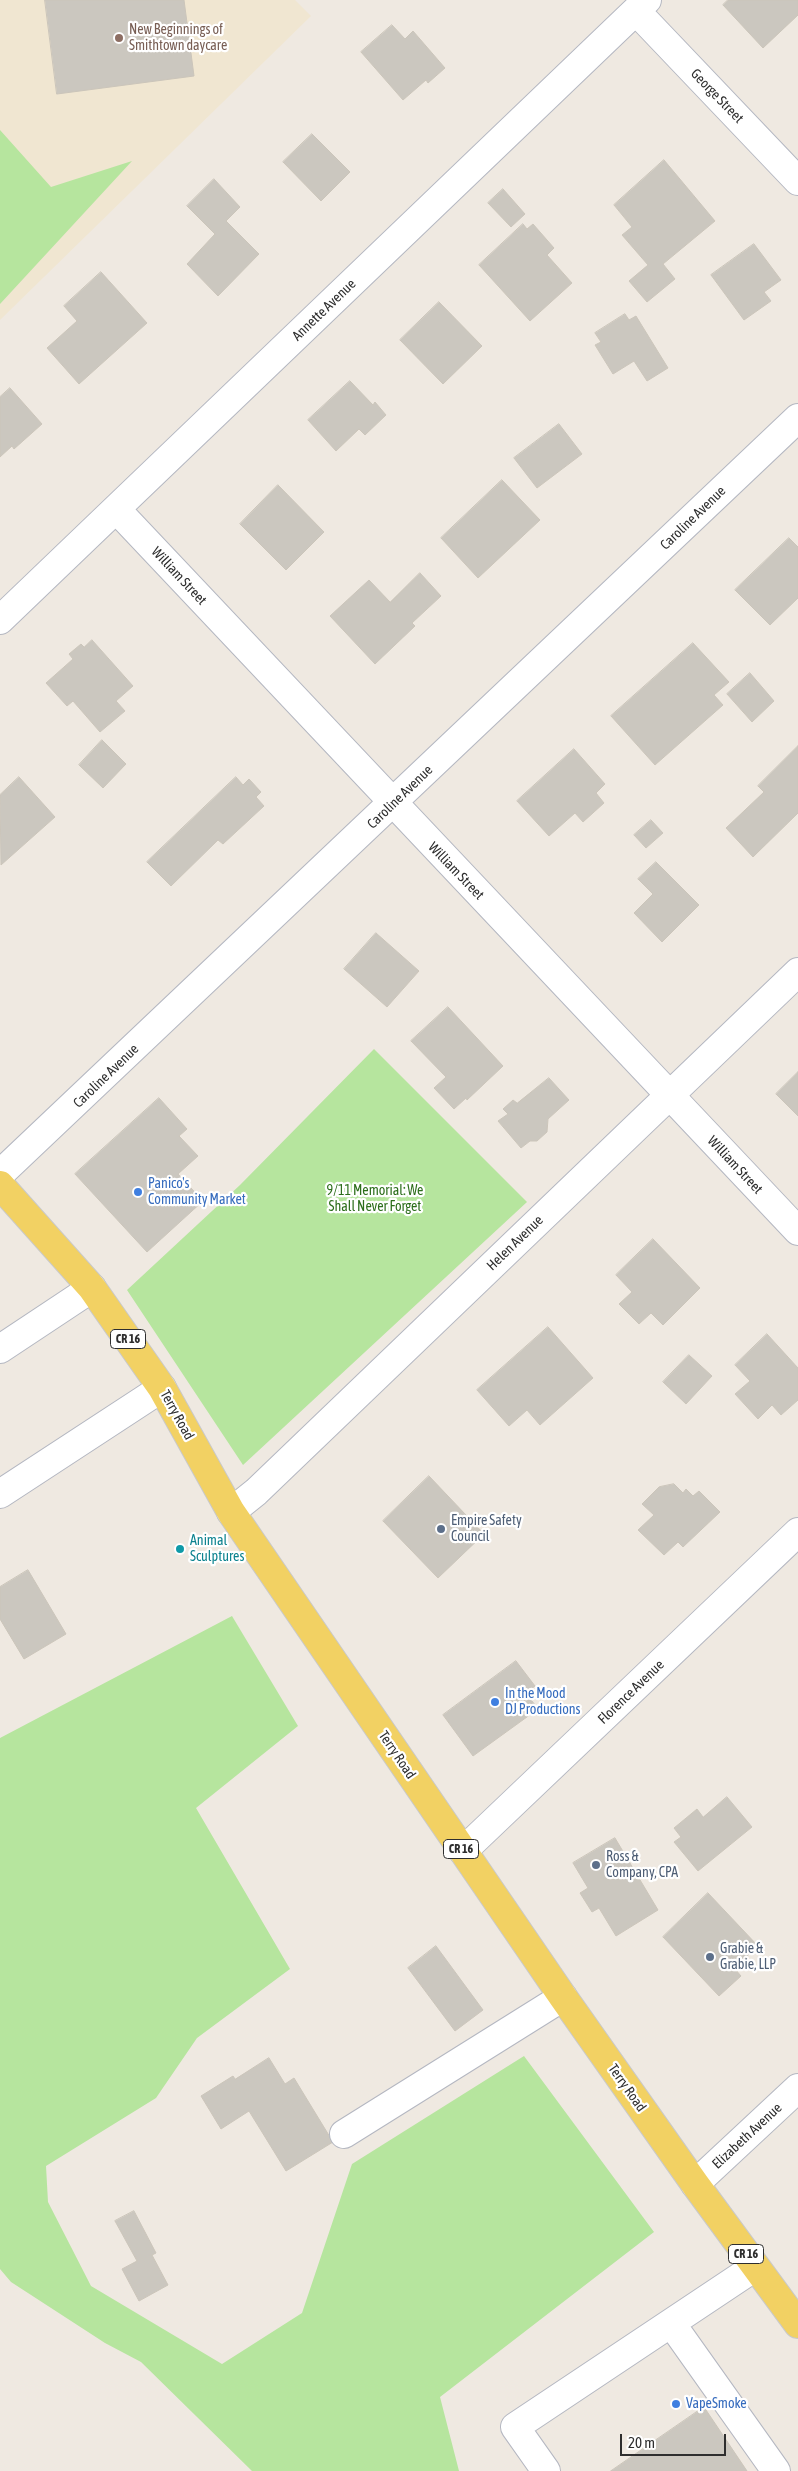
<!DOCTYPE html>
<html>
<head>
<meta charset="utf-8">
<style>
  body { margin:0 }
  #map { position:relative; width:798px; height:2471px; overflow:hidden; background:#efe9e1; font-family:"Asap Condensed",sans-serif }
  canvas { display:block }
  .scale { position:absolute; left:620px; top:2434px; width:106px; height:22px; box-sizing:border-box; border:2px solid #2e2e2e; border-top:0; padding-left:6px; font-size:15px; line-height:18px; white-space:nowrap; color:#2e2e2e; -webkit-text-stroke:4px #fff; paint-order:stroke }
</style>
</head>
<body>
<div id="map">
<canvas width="798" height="2471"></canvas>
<div class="scale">20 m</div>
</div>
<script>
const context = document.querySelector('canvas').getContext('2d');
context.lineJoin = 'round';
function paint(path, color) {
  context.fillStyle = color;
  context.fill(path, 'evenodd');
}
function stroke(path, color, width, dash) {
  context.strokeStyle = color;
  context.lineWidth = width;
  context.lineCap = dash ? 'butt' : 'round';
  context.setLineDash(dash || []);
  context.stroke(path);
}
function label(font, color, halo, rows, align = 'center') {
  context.font = font + ' "Asap Condensed",sans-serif';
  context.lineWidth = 4.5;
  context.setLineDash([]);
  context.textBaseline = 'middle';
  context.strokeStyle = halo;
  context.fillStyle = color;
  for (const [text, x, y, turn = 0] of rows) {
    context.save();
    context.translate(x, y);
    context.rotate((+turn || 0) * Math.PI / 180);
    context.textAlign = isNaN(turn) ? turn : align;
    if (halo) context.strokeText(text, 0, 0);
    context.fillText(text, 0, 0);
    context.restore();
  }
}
const education = new Path2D(`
  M 0,0 L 295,0 L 311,16 L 0,320 Z`);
const green = new Path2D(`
  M 0,130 L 51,187 L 132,161 L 0,304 Z
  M 374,1049 L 527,1202 L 243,1465 L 127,1290 L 240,1185 Z
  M 232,1616 L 298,1726 L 196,1808 L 290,1969 L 197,2038 L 156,2098 L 46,2166 L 48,2202 L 91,2286 L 222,2364 L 302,2313 L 352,2164 L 524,2056 L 654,2232 L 440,2397 L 459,2471 L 252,2471 L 141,2362 L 105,2343 L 11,2282 L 0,2269 L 0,1738 Z`);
const building = new Path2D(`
  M 45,0 L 184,0 L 194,76 L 57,94 Z
  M 728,0 L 798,0 L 798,15 L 763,48 L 723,5 Z
  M 392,25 L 405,39 L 413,31 L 445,68 L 428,83 L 426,80 L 403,100 L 361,52 Z
  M 312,134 L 350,172 L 321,201 L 283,162 Z
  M 664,160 L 715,221 L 663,264 L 675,279 L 647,302 L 629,281 L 648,265 L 622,235 L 632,227 L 614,205 Z
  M 214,179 L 240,207 L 226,221 L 259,254 L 218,296 L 187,264 L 215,234 L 187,206 Z
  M 503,189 L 525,214 L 511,227 L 488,203 Z
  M 523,224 L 527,229 L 533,224 L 554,248 L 547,255 L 572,283 L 530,321 L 479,265 Z
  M 754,244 L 781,280 L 764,292 L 771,301 L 744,320 L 711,275 Z
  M 101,272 L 147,323 L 79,384 L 47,348 L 77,321 L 64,306 Z
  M 439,302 L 482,346 L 443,384 L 400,340 Z
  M 625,314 L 629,320 L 636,316 L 668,368 L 647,381 L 634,361 L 613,374 L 595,345 L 601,342 L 595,333 Z
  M 350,381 L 373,405 L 375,402 L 386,415 L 365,435 L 359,429 L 336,451 L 308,420 Z
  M 10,388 L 42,424 L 14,449 L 12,446 L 0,457 L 0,397 Z
  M 559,424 L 582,454 L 537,488 L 514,458 Z
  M 502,480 L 540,520 L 478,578 L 441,538 Z
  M 278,485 L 324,532 L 286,570 L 240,524 Z
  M 789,538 L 798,547 L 798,598 L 770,625 L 735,590 Z
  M 420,573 L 441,596 L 412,623 L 415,626 L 375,664 L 330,616 L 369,580 L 390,602 Z
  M 92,640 L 133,686 L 116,701 L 125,711 L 100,732 L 73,701 L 67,706 L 46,683 L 73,659 L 69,654 L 81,644 L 84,647 Z
  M 693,643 L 729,682 L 714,695 L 723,705 L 655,765 L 611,716 Z
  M 750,673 L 774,701 L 752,722 L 727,694 Z
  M 102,740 L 126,764 L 103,788 L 79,765 Z
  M 798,746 L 798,813 L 753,857 L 726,828 L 764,792 L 758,786 Z
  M 574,749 L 605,784 L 596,793 L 604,803 L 583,822 L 575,813 L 549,836 L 517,801 Z
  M 19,777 L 55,817 L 1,865 L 0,795 Z
  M 236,777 L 243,785 L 249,779 L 261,792 L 256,797 L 264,806 L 223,844 L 218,840 L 171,886 L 147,862 Z
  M 651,820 L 663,833 L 646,848 L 634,835 Z
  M 656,862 L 699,905 L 662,942 L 634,913 L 653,894 L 638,879 Z
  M 376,933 L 419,971 L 387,1007 L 344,969 Z
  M 448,1007 L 503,1066 L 467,1100 L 466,1098 L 454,1109 L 434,1088 L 446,1077 L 411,1041 Z
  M 798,1072 L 798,1116 L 776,1094 Z
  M 549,1078 L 569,1100 L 548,1119 L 547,1132 L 537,1141 L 530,1141 L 521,1148 L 498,1121 L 508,1114 L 503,1109 L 513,1100 L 517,1103 Z
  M 159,1098 L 187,1129 L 179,1136 L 198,1156 L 178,1174 L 203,1201 L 147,1252 L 75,1174 Z
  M 653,1239 L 700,1288 L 663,1325 L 651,1313 L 639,1324 L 619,1304 L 632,1292 L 616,1275 Z
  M 548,1327 L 593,1378 L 540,1425 L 527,1410 L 509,1426 L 477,1390 Z
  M 767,1334 L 798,1368 L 798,1400 L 781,1415 L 772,1405 L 758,1419 L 735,1394 L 750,1381 L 735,1365 Z
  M 689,1355 L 712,1376 L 686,1404 L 663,1382 Z
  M 429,1476 L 484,1534 L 438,1578 L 383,1521 Z
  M 674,1484 L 683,1493 L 686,1489 L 693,1496 L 699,1491 L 720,1512 L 683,1547 L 678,1542 L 664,1555 L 638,1530 L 654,1515 L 642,1504 L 659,1487 Z
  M 28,1570 L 66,1634 L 24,1659 L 0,1619 L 0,1587 Z
  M 516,1661 L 535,1686 L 526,1693 L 538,1709 L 473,1756 L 443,1715 Z
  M 727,1797 L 752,1827 L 698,1871 L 674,1842 L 681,1837 L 674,1828 L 697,1809 L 703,1817 Z
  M 615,1838 L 658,1910 L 616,1936 L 599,1908 L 592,1912 L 580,1893 L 588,1888 L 573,1863 Z
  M 708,1893 L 758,1946 L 734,1968 L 741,1976 L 719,1996 L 663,1937 Z
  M 436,1946 L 483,2010 L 455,2031 L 408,1968 Z
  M 269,2058 L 285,2084 L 294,2078 L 333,2142 L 286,2171 L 249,2111 L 221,2129 L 201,2096 L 233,2076 L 235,2079 Z
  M 134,2211 L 156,2253 L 152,2255 L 168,2285 L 139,2301 L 122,2269 L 137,2261 L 115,2221 Z
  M 704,2407 L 747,2471 L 611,2471 Z`);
const minor = new Path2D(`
  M 636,11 L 798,181
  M 116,509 L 798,1231
  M 0,620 L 647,0
  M 0,1174 L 798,418
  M 0,1349 L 92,1288
  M 0,1494 L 162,1388
  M 231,1512 L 256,1492 L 798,972
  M 463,1851 L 798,1532
  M 344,2134 L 563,1997
  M 695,2184 L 798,2088
  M 671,2323 L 776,2471
  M 546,2471 L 515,2427 L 755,2267`);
const major = new Path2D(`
  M 0,1185 L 92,1288 L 162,1388 L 231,1512 L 563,1997 L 695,2184 L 798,2324`);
const markers = [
  [119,38,5,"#8d6e63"],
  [138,1192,5,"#3f7fe0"],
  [441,1529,5,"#5c6f8a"],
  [180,1549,5,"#0f9aa8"],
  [495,1702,5,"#3f7fe0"],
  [596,1865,5,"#5c6f8a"],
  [710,1957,5,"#5c6f8a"],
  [676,2404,5,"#3f7fe0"]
];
const shields = [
  [128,1339,35],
  [461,1849,35],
  [746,2254,35]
];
const shieldNames = [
  ["CR 16",128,1339],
  ["CR 16",461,1849],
  ["CR 16",746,2254]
];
const educationNames = [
  ["New Beginnings of",129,30],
  ["Smithtown daycare",129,46]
];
const streetNames = [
  ["George Street",717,96,46],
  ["Annette Avenue",324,310,-44],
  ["Caroline Avenue",693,518,-44],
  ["William Street",179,576,47],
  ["Caroline Avenue",400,797,-44],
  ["William Street",456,871,46],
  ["Caroline Avenue",106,1076,-44],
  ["William Street",735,1165,47],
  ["Helen Avenue",515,1243,-44],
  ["Terry Road",177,1415,61],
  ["Florence Avenue",631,1692,-44],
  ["Terry Road",397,1755,56],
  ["Terry Road",627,2088,55],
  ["Elizabeth Avenue",747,2136,-43]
];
const shopNames = [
  ["Panico's",148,1184],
  ["Community Market",148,1200],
  ["In the Mood",505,1694],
  ["DJ Productions",505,1710],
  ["VapeSmoke",686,2404]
];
const parkNames = [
  ["9/11 Memorial: We",375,1191],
  ["Shall Never Forget",375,1207]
];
const serviceNames = [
  ["Empire Safety",451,1521],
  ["Council",451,1537],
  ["Ross &",606,1857],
  ["Company, CPA",606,1873],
  ["Grabie &",720,1949],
  ["Grabie, LLP",720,1965]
];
const cultureNames = [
  ["Animal",190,1541],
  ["Sculptures",190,1557]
];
paint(education, '#f0e6d1');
paint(green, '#b6e59e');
paint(building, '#cbc7bf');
stroke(building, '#cbc5ba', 1);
stroke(minor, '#b4b7c1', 30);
stroke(major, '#c9c9c9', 30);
stroke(minor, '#fff', 28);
stroke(major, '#f2d163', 28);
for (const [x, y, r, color] of markers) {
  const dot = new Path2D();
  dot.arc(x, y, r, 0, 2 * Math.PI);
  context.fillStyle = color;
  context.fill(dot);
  stroke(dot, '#fff', 2);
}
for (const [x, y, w] of shields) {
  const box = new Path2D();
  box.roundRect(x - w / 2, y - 9.5, w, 19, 4);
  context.fillStyle = '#fff';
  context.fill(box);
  stroke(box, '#2e2e2e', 1);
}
label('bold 12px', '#2e2e2e', null, shieldNames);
label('14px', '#785e54', '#fff', educationNames, 'left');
label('14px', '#2e2e2e', '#fff', streetNames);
label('14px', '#366cbe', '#fff', shopNames, 'left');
label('14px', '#2c6e1b', '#fff', parkNames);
label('14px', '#4e5e75', '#fff', serviceNames, 'left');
label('14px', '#0d838f', '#fff', cultureNames, 'left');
</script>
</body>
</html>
